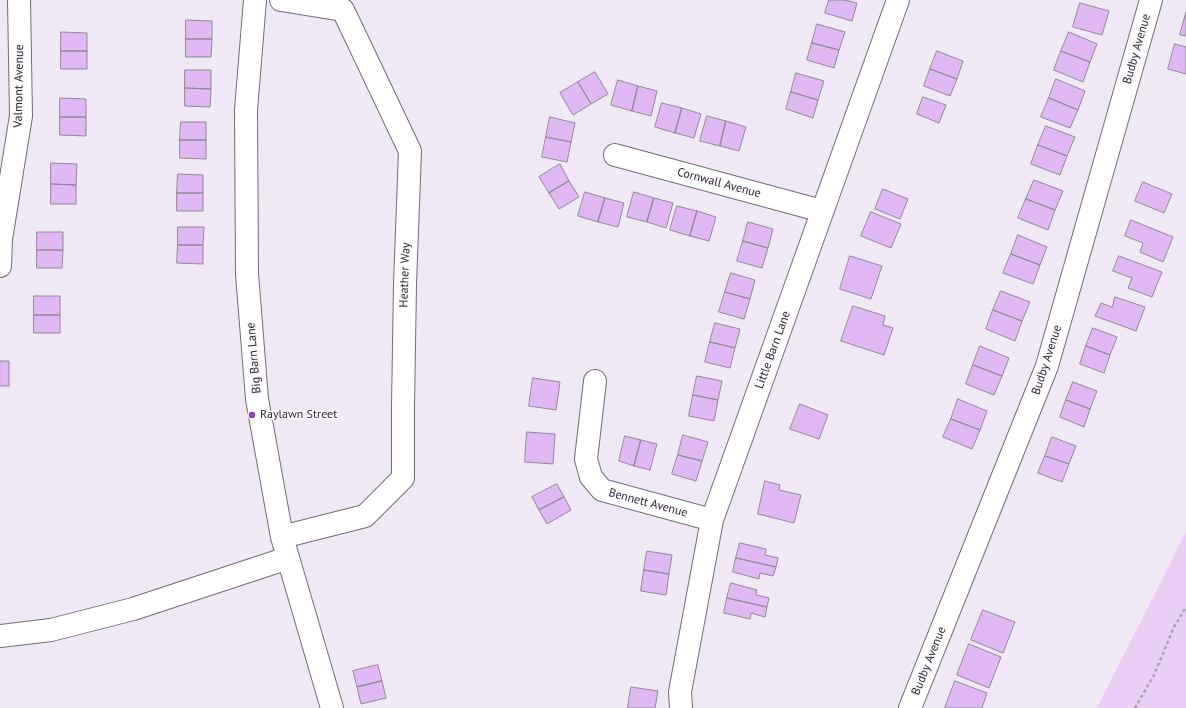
<!DOCTYPE html>
<html>
<head>
<meta charset="utf-8">
<style>
  body { margin:0 }
  canvas { display:block; background:#f0e8f4 }
</style>
</head>
<body>
<canvas width="1186" height="708"></canvas>
<script>
const context = document.querySelector('canvas').getContext('2d');
context.lineJoin = 'round';
function paint(path, color) {
  context.fillStyle = color;
  context.fill(path, 'evenodd');
}
function stroke(path, color, width, dash) {
  context.strokeStyle = color;
  context.lineWidth = width;
  context.lineCap = dash ? 'butt' : 'round';
  context.setLineDash(dash || []);
  context.stroke(path);
}
function label(font, color, halo, rows, align = 'center') {
  context.font = font + ' "PT Sans",sans-serif';
  context.lineWidth = 3;
  context.setLineDash([]);
  context.textBaseline = 'middle';
  context.strokeStyle = halo;
  context.fillStyle = color;
  for (const [text, x, y, turn = 0] of rows) {
    context.save();
    context.translate(x, y);
    context.rotate((+turn || 0) * Math.PI / 180);
    context.textAlign = isNaN(turn) ? turn : align;
    if (halo) context.strokeText(text, 0, 0);
    context.fillText(text, 0, 0);
    context.restore();
  }
}
const green = new Path2D(`
  M 1186,532 L 1186,708 L 1097,708 Z`);
const building = new Path2D(`
  M 829,0 L 845,0 L 857,3 L 852,21 L 825,13 Z
  M 1080,3 L 1109,11 L 1102,35 L 1073,27 Z
  M 1186,12 L 1186,36 L 1180,35 Z
  M 186,20 L 212,21 L 212,39 L 186,39 Z
  M 817,24 L 845,32 L 839,50 L 812,43 Z
  M 61,32 L 87,33 L 87,51 L 61,51 Z
  M 1069,32 L 1097,44 L 1090,62 L 1061,51 Z
  M 186,39 L 212,39 L 211,57 L 186,57 Z
  M 812,43 L 839,50 L 834,68 L 807,60 Z
  M 1175,44 L 1186,47 L 1186,74 L 1168,69 Z
  M 61,51 L 87,51 L 87,69 L 61,69 Z
  M 937,51 L 963,61 L 957,79 L 930,69 Z
  M 1061,51 L 1090,62 L 1083,82 L 1054,70 Z
  M 930,69 L 957,79 L 950,96 L 924,86 Z
  M 185,70 L 211,70 L 211,89 L 185,88 Z
  M 595,72 L 608,94 L 591,104 L 578,82 Z
  M 796,73 L 824,81 L 818,100 L 791,92 Z
  M 1056,79 L 1085,91 L 1078,110 L 1049,98 Z
  M 618,80 L 638,86 L 632,111 L 611,105 Z
  M 578,82 L 591,104 L 573,115 L 560,93 Z
  M 638,86 L 657,91 L 651,116 L 632,111 Z
  M 185,88 L 211,89 L 210,107 L 185,106 Z
  M 791,92 L 818,100 L 813,118 L 786,109 Z
  M 923,97 L 946,105 L 939,123 L 917,114 Z
  M 60,98 L 86,99 L 86,117 L 60,117 Z
  M 1049,98 L 1078,110 L 1070,128 L 1041,117 Z
  M 662,103 L 682,108 L 675,133 L 655,127 Z
  M 682,108 L 701,114 L 694,138 L 675,133 Z
  M 707,116 L 726,121 L 720,146 L 700,141 Z
  M 60,117 L 86,117 L 86,136 L 60,135 Z
  M 550,117 L 575,123 L 571,142 L 546,137 Z
  M 726,121 L 746,127 L 739,151 L 720,146 Z
  M 181,122 L 206,122 L 206,140 L 180,140 Z
  M 1046,126 L 1075,137 L 1067,156 L 1038,145 Z
  M 546,137 L 571,142 L 567,162 L 542,157 Z
  M 180,140 L 206,140 L 206,159 L 180,158 Z
  M 1038,145 L 1067,156 L 1060,175 L 1031,164 Z
  M 51,163 L 77,164 L 76,185 L 51,184 Z
  M 560,164 L 569,181 L 549,193 L 539,177 Z
  M 178,174 L 203,175 L 203,193 L 177,193 Z
  M 1034,180 L 1063,191 L 1055,210 L 1026,199 Z
  M 569,181 L 579,197 L 559,209 L 549,193 Z
  M 1143,182 L 1172,194 L 1164,213 L 1135,201 Z
  M 51,184 L 76,185 L 76,204 L 51,204 Z
  M 883,189 L 908,199 L 900,219 L 875,209 Z
  M 585,192 L 605,198 L 598,222 L 578,216 Z
  M 634,192 L 654,198 L 647,222 L 627,217 Z
  M 177,193 L 203,193 L 203,211 L 177,211 Z
  M 605,198 L 624,203 L 618,227 L 598,222 Z
  M 654,198 L 673,203 L 666,228 L 647,222 Z
  M 1026,199 L 1055,210 L 1048,230 L 1018,218 Z
  M 677,206 L 697,211 L 690,236 L 670,230 Z
  M 697,211 L 716,217 L 709,241 L 690,236 Z
  M 871,212 L 901,224 L 891,248 L 861,236 Z
  M 1131,220 L 1173,237 L 1163,262 L 1140,252 L 1143,243 L 1125,236 Z
  M 748,222 L 773,229 L 768,248 L 743,241 Z
  M 178,227 L 204,227 L 203,245 L 178,245 Z
  M 37,232 L 63,232 L 63,250 L 37,250 Z
  M 1018,235 L 1047,247 L 1040,265 L 1011,254 Z
  M 743,241 L 768,248 L 762,268 L 737,261 Z
  M 178,245 L 203,245 L 203,264 L 177,263 Z
  M 37,250 L 63,250 L 62,268 L 37,268 Z
  M 1011,254 L 1040,265 L 1033,284 L 1003,273 Z
  M 850,256 L 882,266 L 871,299 L 840,289 Z
  M 1119,256 L 1162,272 L 1152,297 L 1128,288 L 1132,278 L 1113,271 Z
  M 731,273 L 755,280 L 750,299 L 725,292 Z
  M 1001,291 L 1030,302 L 1022,321 L 993,310 Z
  M 725,292 L 750,299 L 744,319 L 719,312 Z
  M 34,296 L 60,296 L 60,315 L 34,315 Z
  M 1115,297 L 1145,307 L 1136,331 L 1095,316 L 1101,303 L 1112,307 Z
  M 853,306 L 885,316 L 883,325 L 893,328 L 884,355 L 841,341 Z
  M 993,310 L 1022,321 L 1015,341 L 986,329 Z
  M 34,315 L 60,315 L 60,333 L 34,333 Z
  M 715,323 L 740,329 L 735,348 L 710,342 Z
  M 1093,328 L 1117,337 L 1110,355 L 1086,346 Z
  M 710,342 L 735,348 L 730,368 L 705,362 Z
  M 980,346 L 1009,358 L 1002,376 L 973,365 Z
  M 1086,346 L 1110,355 L 1104,373 L 1080,364 Z
  M 0,361 L 9,361 L 9,386 L 0,386 Z
  M 973,365 L 1002,376 L 994,395 L 966,384 Z
  M 697,376 L 722,381 L 718,400 L 693,395 Z
  M 533,378 L 560,382 L 556,410 L 529,406 Z
  M 1073,382 L 1097,391 L 1090,409 L 1066,400 Z
  M 693,395 L 718,400 L 714,421 L 689,416 Z
  M 958,399 L 987,411 L 980,430 L 951,419 Z
  M 1066,400 L 1090,409 L 1084,427 L 1060,417 Z
  M 800,404 L 828,415 L 819,439 L 790,429 Z
  M 951,419 L 980,430 L 972,449 L 943,437 Z
  M 527,432 L 555,434 L 553,464 L 525,462 Z
  M 683,435 L 708,442 L 702,461 L 678,455 Z
  M 625,436 L 641,440 L 634,466 L 619,461 Z
  M 1052,437 L 1076,446 L 1069,464 L 1045,456 Z
  M 641,440 L 657,444 L 650,470 L 634,466 Z
  M 678,455 L 702,461 L 696,481 L 672,474 Z
  M 1045,456 L 1069,464 L 1062,482 L 1038,473 Z
  M 765,481 L 780,485 L 779,490 L 801,495 L 794,523 L 758,514 Z
  M 557,484 L 564,497 L 539,510 L 532,497 Z
  M 564,497 L 571,510 L 547,524 L 539,510 Z
  M 740,543 L 766,549 L 765,555 L 778,558 L 776,567 L 736,558 Z
  M 647,551 L 672,555 L 669,574 L 644,570 Z
  M 736,558 L 776,567 L 773,576 L 760,573 L 759,579 L 733,572 Z
  M 644,570 L 669,574 L 666,595 L 641,591 Z
  M 731,583 L 757,590 L 756,595 L 769,598 L 767,607 L 727,598 Z
  M 727,598 L 767,607 L 765,617 L 751,613 L 750,619 L 724,613 Z
  M 983,610 L 1015,622 L 1003,653 L 971,640 Z
  M 969,644 L 1001,657 L 989,688 L 957,675 Z
  M 378,665 L 382,681 L 357,687 L 353,671 Z
  M 382,681 L 386,698 L 361,704 L 357,687 Z
  M 955,681 L 987,693 L 982,708 L 945,708 Z
  M 631,687 L 658,691 L 655,708 L 628,708 Z`);
const path = new Path2D(`
  M 1135,708 L 1154,675 L 1174,627 L 1186,607`);
const street = new Path2D(`
  M 255,0 L 246,110 L 247,274 L 257,399 L 282,537 L 332,708
  M 281,0 L 343,10 L 410,151 L 405,284 L 403,407 L 403,478 L 365,516 L 282,537
  M 615,155 L 822,211
  M 0,266 L 1,239 L 21,116 L 19,0
  M 595,381 L 586,459 L 591,477 L 602,490 L 712,520
  M 0,636 L 51,630 L 133,609 L 288,558
  M 681,708 L 680,692 L 712,520 L 898,0
  M 910,708 L 1047,366 L 1151,0`);
const markers = [
  [252,415,4,"#9141b0"]
];
const streetNames = [
  ["Budby Avenue",1137,49,-74],
  ["Valmont Avenue",19,86,-89],
  ["Cornwall Avenue",719,183,15],
  ["Heather Way",405,275,-88],
  ["Little Barn Lane",773,350,-70],
  ["Big Barn Lane",254,358,-95],
  ["Budby Avenue",1047,360,-72],
  ["Bennett Avenue",648,503,15],
  ["Budby Avenue",929,661,-68]
];
const poiNames = [
  ["Raylawn Street",260,415]
];
paint(green, '#e9cff6');
paint(building, '#e0b8f3');
stroke(building, '#908994', 1);
stroke(street, '#736c76', 24);
stroke(path, '#a7a1aa', 2.5, [3, 3]);
stroke(street, '#fff', 22);
for (const [x, y, r, color] of markers) {
  const dot = new Path2D();
  dot.arc(x, y, r, 0, 2 * Math.PI);
  context.fillStyle = color;
  context.fill(dot);
  stroke(dot, '#fcf7fe', 1.5);
}
label('12px', '#2c292d', '#fcf7fe', streetNames);
label('12px', '#2c292d', '#fcf7fe', poiNames, 'left');
</script>
</body>
</html>
